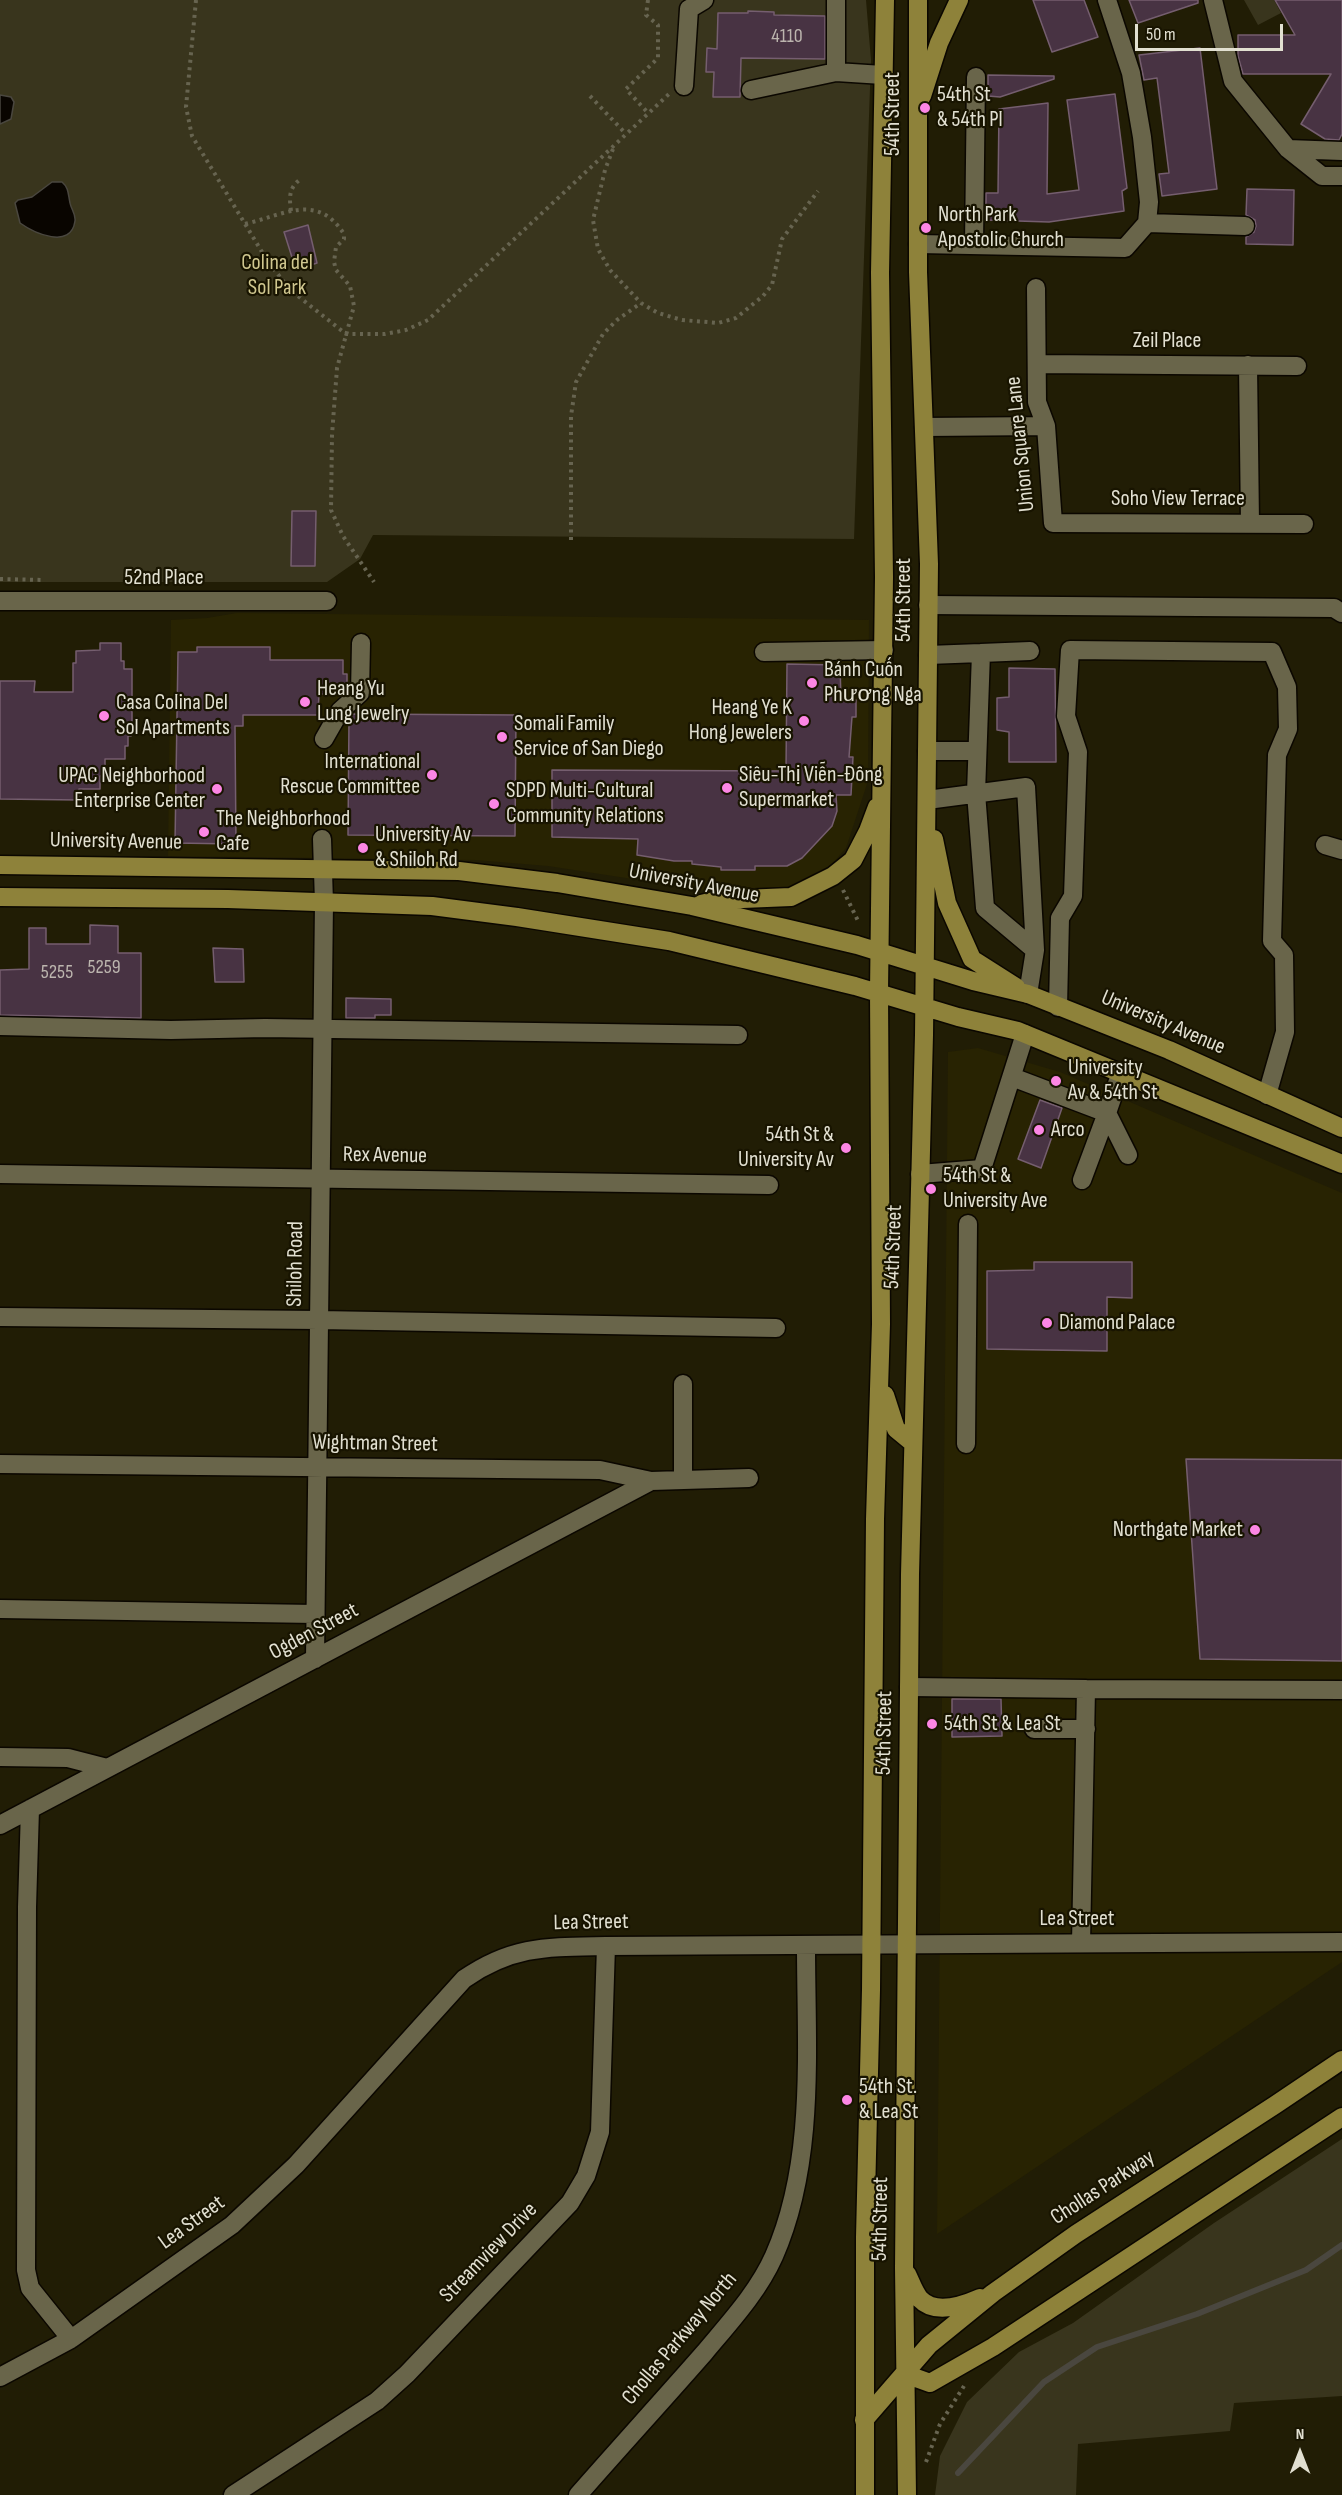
<!DOCTYPE html>
<html>
<head>
<meta charset="utf-8">
<style>
  body { margin:0 }
  #map { position:relative; width:1342px; height:2495px; overflow:hidden; background:#211d05; font-family:"Sofia Sans Condensed",sans-serif }
  canvas { display:block }
  .north { position:absolute; left:1270px; top:2423px; width:60px; height:60px; -webkit-text-stroke:4px #181400; paint-order:stroke; rotate:0deg; font-size:16px; font-weight:700; line-height:24px; text-align:center; color:#e2e0d1 }
  .north::after { content:''; display:block; margin:auto; width:21px; height:27px; background:#e2e0d1; clip-path:polygon(50% 0,100% 100%,50% 72%,0 100%) }
  .scale { position:absolute; left:1135px; top:24px; width:148px; height:27px; box-sizing:border-box; border:3px solid #e2e0d1; border-top:0; padding-left:8px; font-size:18px; line-height:21px; white-space:nowrap; color:#e2e0d1; -webkit-text-stroke:4px #181400; paint-order:stroke }
</style>
</head>
<body>
<div id="map">
<canvas width="1342" height="2495"></canvas>
<div class="north">N</div>
<div class="scale">50 m</div>
</div>
<script>
const context = document.querySelector('canvas').getContext('2d');
context.lineJoin = 'round';
function paint(path, color) {
  context.fillStyle = color;
  context.fill(path, 'evenodd');
}
function stroke(path, color, width, dash) {
  context.strokeStyle = color;
  context.lineWidth = width;
  context.lineCap = dash ? 'butt' : 'round';
  context.setLineDash(dash || []);
  context.stroke(path);
}
function label(font, color, halo, rows, align = 'center') {
  context.font = font + ' "Sofia Sans Condensed",sans-serif';
  context.lineWidth = 4.5;
  context.setLineDash([]);
  context.textBaseline = 'middle';
  context.strokeStyle = halo;
  context.fillStyle = color;
  for (const [text, x, y, turn = 0] of rows) {
    context.save();
    context.translate(x, y);
    context.rotate((+turn || 0) * Math.PI / 180);
    context.textAlign = isNaN(turn) ? turn : align;
    if (halo) context.strokeText(text, 0, 0);
    context.fillText(text, 0, 0);
    context.restore();
  }
}
const built = new Path2D(`
  M 237,613 L 869,620 L 868,781 L 846,848 L 824,873 L 792,891 L 717,892 L 548,866 L 475,860 L 168,856 L 171,620 L 207,618 Z
  M 978,1048 L 1060,1072 L 1342,1193 L 1342,1962 L 937,2234 L 948,1052 Z`);
const green = new Path2D(`
  M 0,0 L 866,0 L 871,60 L 854,539 L 373,535 L 360,559 L 327,582 L 0,582 Z
  M 1244,0 L 1274,0 L 1281,13 L 1258,25 Z
  M 1342,2139 L 1342,2396 L 1234,2403 L 1230,2431 L 1078,2444 L 1076,2495 L 935,2495 L 940,2456 L 967,2402 L 1019,2352 L 1073,2323 L 1214,2223 Z`);
const water = new Path2D(`
  M 0,95 L 11,97 L 14,102 L 11,119 L 0,124 Z
  M 52,182 L 62,182 C 69,188 68,194 70,203 C 71,209 76,214 75,221 C 71,250 34,233 20,223 L 15,203 L 18,200 L 32,197 Z`);
const stream = new Path2D(`
  M 958,2473 L 1044,2382 L 1097,2347 L 1197,2314 L 1306,2270 L 1342,2245`);
const building = new Path2D(`
  M 1033,0 L 1084,0 L 1098,37 L 1052,52 Z
  M 1129,0 L 1198,0 L 1198,3 L 1138,23 Z
  M 1275,0 L 1342,0 L 1342,134 L 1339,140 L 1325,139 L 1301,124 L 1331,74 L 1243,74 L 1238,56 L 1238,35 L 1295,35 Z
  M 748,11 L 774,12 L 774,15 L 825,16 L 825,59 L 741,58 L 740,97 L 713,97 L 714,72 L 706,72 L 707,48 L 717,49 L 718,13 L 748,13 Z
  M 1200,48 L 1217,189 L 1162,196 L 1159,174 L 1169,173 L 1157,78 L 1144,80 L 1139,55 Z
  M 988,75 L 1054,76 L 1054,79 L 1000,97 L 988,96 Z
  M 1115,94 L 1127,188 L 1122,191 L 1124,211 L 1049,222 L 986,220 L 986,193 L 998,193 L 999,109 L 1048,103 L 1047,194 L 1079,190 L 1067,100 Z
  M 1247,189 L 1294,190 L 1293,245 L 1246,244 L 1246,237 L 1254,232 L 1256,226 L 1255,220 L 1246,215 Z
  M 308,225 L 317,263 L 296,270 L 284,232 Z
  M 292,511 L 316,511 L 315,566 L 291,566 Z
  M 100,643 L 121,643 L 121,661 L 124,661 L 124,669 L 132,669 L 132,725 L 131,725 L 131,736 L 128,736 L 128,746 L 125,746 L 125,759 L 105,759 L 105,776 L 100,776 L 100,789 L 79,789 L 79,800 L 0,799 L 0,681 L 35,681 L 34,692 L 73,692 L 73,663 L 76,663 L 76,651 L 100,650 Z
  M 197,647 L 270,647 L 270,660 L 343,660 L 343,674 L 347,674 L 347,689 L 343,694 L 319,694 L 318,715 L 243,715 L 243,726 L 235,726 L 236,844 L 175,843 L 178,652 L 197,652 Z
  M 787,664 L 840,665 L 841,700 L 856,700 L 856,717 L 852,717 L 849,757 L 853,757 L 851,795 L 836,795 L 837,811 L 832,826 L 802,858 L 787,866 L 755,866 L 755,870 L 721,870 L 721,867 L 692,864 L 692,861 L 674,861 L 637,855 L 638,839 L 552,837 L 552,770 L 786,771 Z
  M 1009,668 L 1055,669 L 1056,762 L 1009,762 L 1009,732 L 997,730 L 997,698 L 1009,697 Z
  M 353,714 L 516,715 L 515,836 L 348,835 L 349,718 Z
  M 90,925 L 118,926 L 118,953 L 141,953 L 141,1018 L 0,1015 L 0,970 L 29,969 L 29,928 L 46,928 L 46,944 L 90,944 Z
  M 213,948 L 243,949 L 244,982 L 215,982 Z
  M 346,998 L 391,999 L 391,1015 L 375,1015 L 375,1018 L 346,1018 Z
  M 1040,1100 L 1062,1108 L 1041,1168 L 1018,1159 Z
  M 1034,1262 L 1132,1262 L 1132,1298 L 1107,1297 L 1107,1351 L 987,1349 L 987,1271 L 1034,1270 Z
  M 1186,1459 L 1342,1460 L 1342,1661 L 1200,1659 Z
  M 952,1699 L 1001,1699 L 1002,1736 L 952,1737 Z`);
const path = new Path2D(`
  M 196,0 L 186,107 L 192,136 L 265,257 L 289,289 L 346,334 L 385,334 L 406,330 L 428,320 L 669,94
  M 648,0 L 646,15 L 658,25 L 658,58 L 626,89 L 649,114
  M 590,96 L 626,134
  M 613,149 L 605,170 L 593,220 L 598,249 L 610,270 L 641,303 L 658,313 L 682,320 L 718,323 L 736,318 L 763,296 L 772,285 L 782,239 L 818,191
  M 291,211 C 289,196 289,187 302,178
  M 245,224 C 284,215 317,192 344,234 L 344,239 L 336,247 L 334,262 L 336,270 L 350,286 L 354,306 L 337,368 L 332,435 L 331,510 L 343,536 L 374,582
  M 571,540 L 571,416 L 576,382 L 603,334 L 617,320 L 641,303
  M 0,579 L 43,580
  M 843,890 L 859,923
  M 926,2462 L 940,2424 L 964,2386`);
const minor = new Path2D(`
  M 1213,0 L 1233,81 L 1288,149 L 1322,176 L 1342,176
  M 836,72 L 836,0
  M 684,86 L 689,9 L 704,0
  M 751,90 L 836,72 L 883,75
  M 1288,149 L 1342,151
  M 1147,223 L 1245,226
  M 918,244 L 1125,248 L 1147,223 L 1149,202 L 1142,137 L 1131,73 L 1107,0
  M 974,244 L 976,77
  M 1036,288 L 1037,402 L 1046,426 L 1053,523 L 1304,524
  M 1037,364 L 1297,366
  M 1248,365 L 1250,523
  M 924,427 L 1046,426
  M 0,601 L 327,601
  M 928,605 L 1334,608 L 1342,613
  M 764,652 L 884,650
  M 981,653 L 1030,651
  M 928,655 L 981,653 L 976,793 L 985,908 L 1035,950 L 1028,994
  M 324,739 L 340,711 L 360,693 L 361,643
  M 927,751 L 977,751
  M 927,800 L 1026,787 L 1035,950
  M 1325,845 L 1342,850
  M 1058,1007 L 1060,918 L 1073,896 L 1078,752 L 1066,716 L 1070,650 L 1272,652 L 1287,687 L 1288,729 L 1277,755 L 1272,941 L 1284,955 L 1285,1032 L 1267,1095
  M 0,1026 L 171,1030 L 265,1028 L 738,1035
  M 1012,1077 L 1107,1113 L 1121,1072
  M 0,1174 L 769,1185
  M 920,1174 L 982,1169 L 1025,1034
  M 1082,1180 L 1107,1113 L 1128,1155
  M 0,1317 L 319,1320 L 776,1328
  M 683,1384 L 683,1479
  M 966,1444 L 968,1224
  M 0,1464 L 600,1470 L 651,1481 L 749,1478
  M 0,1609 L 315,1614
  M 315,1659 L 324,903 L 322,839
  M 909,1687 L 1086,1689 L 1081,1943
  M 1086,1689 L 1342,1690
  M 1034,1729 L 1086,1729
  M 0,1757 L 68,1758 L 107,1768
  M 30,1809 L 27,1907 L 26,2270 L 30,2288 L 71,2339
  M 0,1825 L 651,1481
  M 0,2377 L 71,2339 L 232,2225 L 296,2165 L 464,1979 C 513,1945 549,1947 606,1946 L 1342,1942
  M 233,2495 L 377,2401 L 407,2374 L 570,2203 L 586,2176 L 600,2132 L 606,1946
  M 578,2495 C 620,2447 663,2400 705,2352 C 730,2322 758,2292 774,2256 C 816,2161 806,2048 806,1946`);
const major = new Path2D(`
  M 922,96 L 939,43 L 959,0
  M 934,839 L 947,903 L 972,959 L 1016,987
  M 0,865 L 459,871 L 557,883 L 692,906 L 857,945 L 973,981 L 1028,994 L 1169,1050 L 1342,1128
  M 0,897 L 228,899 L 432,906 L 517,917 L 669,941 L 855,986 L 958,1017 L 1018,1031 L 1342,1164
  M 701,904 L 718,900 L 791,897 L 833,876 L 853,860 L 868,831 L 877,807
  M 885,1395 L 896,1429 L 913,1443
  M 907,2274 C 911,2282 914,2292 920,2299 C 935,2315 964,2305 980,2298
  M 905,2374 L 930,2383 L 993,2347 L 1342,2117
  M 864,2420 L 929,2345 L 993,2293 L 1076,2234 L 1275,2105 L 1342,2060
  M 865,2495 L 865,2237 L 871,1990 L 875,1519 L 881,1324 L 879,992 L 884,577 L 880,273 L 885,0
  M 907,2495 L 904,2268 L 910,1574 L 924,1035 L 929,564 L 918,272 L 918,0`);
const markers = [
  [925,108,6,"#fc86e4"],
  [926,228,6,"#fc86e4"],
  [812,683,6,"#fc86e4"],
  [305,702,6,"#fc86e4"],
  [104,716,6,"#fc86e4"],
  [804,721,6,"#fc86e4"],
  [502,737,6,"#fc86e4"],
  [432,775,6,"#fc86e4"],
  [727,788,6,"#fc86e4"],
  [217,789,6,"#fc86e4"],
  [494,804,6,"#fc86e4"],
  [204,832,6,"#fc86e4"],
  [363,848,6,"#fc86e4"],
  [1056,1081,6,"#fc86e4"],
  [1039,1130,6,"#fc86e4"],
  [846,1148,6,"#fc86e4"],
  [931,1189,6,"#fc86e4"],
  [1047,1323,6,"#fc86e4"],
  [1255,1530,6,"#fc86e4"],
  [932,1724,6,"#fc86e4"],
  [847,2100,6,"#fc86e4"]
];
const numberNames = [
  ["4110",787,37],
  ["5259",104,968],
  ["5255",57,973]
];
const poiNames = [
  ["54th St",937,95],
  ["& 54th Pl",937,120],
  ["North Park",938,215],
  ["Apostolic Church",938,240],
  ["Bánh Cuốn",824,670],
  ["Phương Nga",824,695],
  ["Heang Yu",317,689],
  ["Lung Jewelry",317,714],
  ["Casa Colina Del",116,703],
  ["Sol Apartments",116,728],
  ["Heang Ye K",792,708,"right"],
  ["Hong Jewelers",792,733,"right"],
  ["Somali Family",514,724],
  ["Service of San Diego",514,749],
  ["International",420,762,"right"],
  ["Rescue Committee",420,787,"right"],
  ["Siêu-Thị Viễn-Đông",739,775],
  ["Supermarket",739,800],
  ["UPAC Neighborhood",205,776,"right"],
  ["Enterprise Center",205,801,"right"],
  ["SDPD Multi-Cultural",506,791],
  ["Community Relations",506,816],
  ["The Neighborhood",216,819],
  ["Cafe",216,844],
  ["University Av",375,835],
  ["& Shiloh Rd",375,860],
  ["University",1068,1068],
  ["Av & 54th St",1068,1093],
  ["Arco",1051,1130],
  ["54th St &",834,1135,"right"],
  ["University Av",834,1160,"right"],
  ["54th St &",943,1176],
  ["University Ave",943,1201],
  ["Diamond Palace",1059,1323],
  ["Northgate Market",1243,1530,"right"],
  ["54th St & Lea St",944,1724],
  ["54th St.",859,2087],
  ["& Lea St",859,2112]
];
const streetNames = [
  ["54th Street",893,114,-90],
  ["Zeil Place",1167,341],
  ["Union Square Lane",1021,444,-96],
  ["Soho View Terrace",1178,499],
  ["52nd Place",164,578],
  ["54th Street",904,600,-90],
  ["University Avenue",116,842,1],
  ["University Avenue",694,884,11],
  ["University Avenue",1163,1023,23],
  ["Rex Avenue",385,1156,1],
  ["54th Street",894,1247,-88],
  ["Shiloh Road",296,1264,-89],
  ["Wightman Street",375,1444,1],
  ["Ogden Street",314,1632,-28],
  ["54th Street",885,1733,-89],
  ["Lea Street",1077,1919],
  ["Lea Street",591,1923,-1],
  ["Chollas Parkway",1103,2188,-33],
  ["54th Street",881,2219,-89],
  ["Lea Street",192,2223,-36],
  ["Streamview Drive",489,2253,-46],
  ["Chollas Parkway North",680,2339,-50]
];
const parkNames = [
  ["Colina del",277,263],
  ["Sol Park",277,288]
];
paint(built, '#282302');
paint(green, '#39351d');
paint(water, '#090500');
stroke(water, '#4a473f', 1.5);
stroke(stream, '#4a473f', 6);
paint(building, '#483343');
stroke(building, '#755e6f', 1.5);
stroke(minor, '#0b0700', 21);
stroke(major, '#0b0700', 21);
stroke(path, '#676450', 4, [3, 4.5]);
stroke(minor, '#69654a', 18);
stroke(major, '#8e823a', 18);
for (const [x, y, r, color] of markers) {
  const dot = new Path2D();
  dot.arc(x, y, r, 0, 2 * Math.PI);
  context.fillStyle = color;
  context.fill(dot);
  stroke(dot, '#181400', 2);
}
label('20px', '#bcb5ae', null, numberNames);
label('22px', '#e2e0d1', '#181400', poiNames, 'left');
label('22px', '#e2e0d1', '#181400', streetNames);
label('22px', '#d0c78f', '#181400', parkNames);
</script>
</body>
</html>
